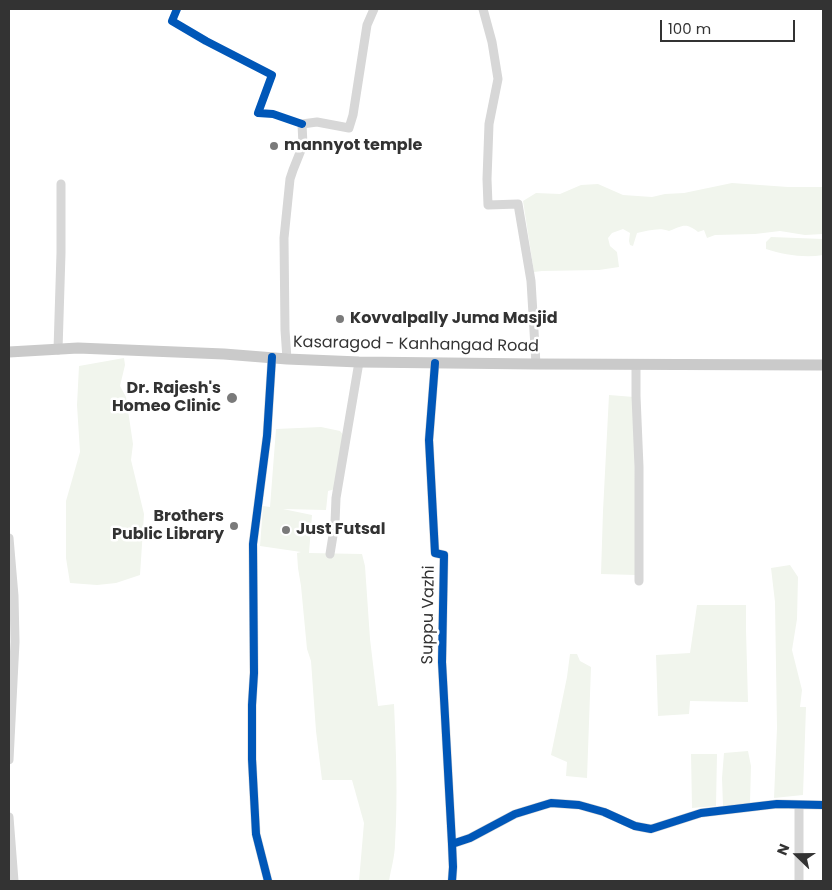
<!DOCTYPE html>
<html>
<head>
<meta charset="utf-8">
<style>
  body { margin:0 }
  #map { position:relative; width:832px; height:890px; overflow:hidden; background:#fff; font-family:Poppins,sans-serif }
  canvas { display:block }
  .frame { position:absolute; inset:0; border:10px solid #333; pointer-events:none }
  .north { position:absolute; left:772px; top:830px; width:50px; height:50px; -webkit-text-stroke:4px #fff; paint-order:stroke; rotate:292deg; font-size:14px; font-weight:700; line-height:20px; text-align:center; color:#333 }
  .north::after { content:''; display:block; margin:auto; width:18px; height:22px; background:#333; clip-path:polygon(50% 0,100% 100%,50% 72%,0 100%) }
  .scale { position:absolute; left:660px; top:20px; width:135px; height:22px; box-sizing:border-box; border:2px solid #333; border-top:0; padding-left:6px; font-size:15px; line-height:18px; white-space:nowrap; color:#333; -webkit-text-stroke:4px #fff; paint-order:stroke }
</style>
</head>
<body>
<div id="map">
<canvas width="832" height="890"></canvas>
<div class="frame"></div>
<div class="north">N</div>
<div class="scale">100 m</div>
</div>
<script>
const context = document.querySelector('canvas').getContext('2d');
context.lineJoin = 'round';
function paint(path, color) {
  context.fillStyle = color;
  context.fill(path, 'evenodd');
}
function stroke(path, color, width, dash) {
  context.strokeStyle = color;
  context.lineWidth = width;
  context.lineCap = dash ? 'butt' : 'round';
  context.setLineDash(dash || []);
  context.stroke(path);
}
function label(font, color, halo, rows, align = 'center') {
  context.font = font + ' Poppins,sans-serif';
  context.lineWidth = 5;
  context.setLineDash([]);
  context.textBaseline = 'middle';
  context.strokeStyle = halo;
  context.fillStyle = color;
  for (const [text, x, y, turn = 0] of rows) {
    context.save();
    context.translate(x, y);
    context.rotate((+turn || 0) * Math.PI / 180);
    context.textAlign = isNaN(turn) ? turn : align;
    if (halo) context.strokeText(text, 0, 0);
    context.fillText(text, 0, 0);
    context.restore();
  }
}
const green = new Path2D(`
  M 732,183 L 788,187 L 823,187 L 823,234 L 805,235 L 780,231 L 755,234 L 715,235 L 707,238 L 704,230 L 698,232 C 685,222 683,226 669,231 C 659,227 648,231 637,233 L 633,246 L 630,245 L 629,241 L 630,233 L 623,229 L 612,233 L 608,238 L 610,246 L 617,252 L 619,267 L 599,270 L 542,271 L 534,272 L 523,201 L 536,193 L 560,194 L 581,185 L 598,184 L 623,195 L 652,197 L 665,194 L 684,193 Z
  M 771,237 L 823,239 L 823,255 C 805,258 784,255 766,249 L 766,242 Z
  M 124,358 L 125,365 L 120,386 L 126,397 L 133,444 L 131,460 L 144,514 L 140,575 L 116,583 L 97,585 L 70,583 L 66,558 L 66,501 L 80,452 L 77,405 L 79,366 Z
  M 609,395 L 634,397 L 636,575 L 601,574 L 603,511 Z
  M 321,427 L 340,431 L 344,436 L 335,489 L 328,491 L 326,510 L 283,509 L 312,515 L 309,553 L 362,554 L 365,566 L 370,639 L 378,706 L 394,704 C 396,750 398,798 395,843 C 395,856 391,869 389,881 L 359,881 L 364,823 L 352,780 L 322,780 L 316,731 L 311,661 L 307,649 L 301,586 L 298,568 L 297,553 L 301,552 L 260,546 L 263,506 L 270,507 L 276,429 Z
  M 790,565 L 798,577 L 797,619 L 792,650 L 802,690 L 800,707 L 806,707 L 803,795 L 774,798 L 777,728 L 775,602 L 771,568 Z
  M 697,605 L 746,605 L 746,630 L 748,702 L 690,701 L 689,714 L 658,716 L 656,655 L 690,653 Z
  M 570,654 L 577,654 L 580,661 L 591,667 L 587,778 L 566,776 L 567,762 L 551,755 L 567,677 Z
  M 748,751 L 751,766 L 750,803 L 723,806 L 722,778 L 724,753 Z
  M 691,754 L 717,754 L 716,806 L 692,808 Z`);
const minor = new Path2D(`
  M 483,9 L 492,42 L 498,79 L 489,124 L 487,179 L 488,205 L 518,204 L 531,281 L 536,364
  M 58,350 L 61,253 L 61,184
  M 287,359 L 285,330 L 284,238 L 290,179 L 293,170 L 303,145 L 302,124 L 317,122 L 349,128 L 353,115 L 367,25 L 374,9
  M 435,363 L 429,440 L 435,553 L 444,555 L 442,662 L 452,844
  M 636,364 L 636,396 L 639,467 L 639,581
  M 9,538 L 14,596 L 15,642 L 9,760
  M 330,554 L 335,523 L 336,498 L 359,362
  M 9,817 L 14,881
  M 268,881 L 256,834 L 252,759 L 252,705 L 254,673 L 253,544 L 267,436 L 272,357
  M 452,881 L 453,867 L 452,844 L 470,838 L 515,814 L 551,803 L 579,805 L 604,812 L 635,826 L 651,829 L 701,813 L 777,804 L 823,805
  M 799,881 L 799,805`);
const major = new Path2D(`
  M 9,352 L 78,348 L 224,354 L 287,359 L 359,362 L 536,364 L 823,365`);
const cycleway = new Path2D(`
  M 177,9 L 172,21 L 206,41 L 272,75 L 258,113 L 273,114 L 302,124
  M 435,363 L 429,440 L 435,553 L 444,555 L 442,662 L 452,844
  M 268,881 L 256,834 L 252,759 L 252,705 L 254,673 L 253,544 L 267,436 L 272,357
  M 452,881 L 453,867 L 452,844 L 470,838 L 515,814 L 551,803 L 579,805 L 604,812 L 635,826 L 651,829 L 701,813 L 777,804 L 823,805`);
const markers = [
  [274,146,5,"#7a7a7a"],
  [340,319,5,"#7a7a7a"],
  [232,398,6,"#7a7a7a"],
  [234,526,5,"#7a7a7a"],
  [286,530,5,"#7a7a7a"]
];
const poiNames = [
  ["mannyot temple",284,146],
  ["Kovvalpally Juma Masjid",350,319],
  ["Dr. Rajesh's",221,389,"right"],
  ["Homeo Clinic",221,407,"right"],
  ["Brothers",224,517,"right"],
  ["Public Library",224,535,"right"],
  ["Just Futsal",296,530]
];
const streetNames = [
  ["Kasaragod - Kanhangad Road",416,345,1],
  ["Suppu Vazhi",429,615,-89]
];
paint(green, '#f1f5ed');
stroke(minor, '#d7d7d7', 9);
stroke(major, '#cacaca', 11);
stroke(cycleway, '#0057b8', 8);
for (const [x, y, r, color] of markers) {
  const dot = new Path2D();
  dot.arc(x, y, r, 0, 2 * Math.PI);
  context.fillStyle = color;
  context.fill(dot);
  stroke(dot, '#fff', 2);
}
label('bold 16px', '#333', '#fff', poiNames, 'left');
label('16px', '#333', '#fff', streetNames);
</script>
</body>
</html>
